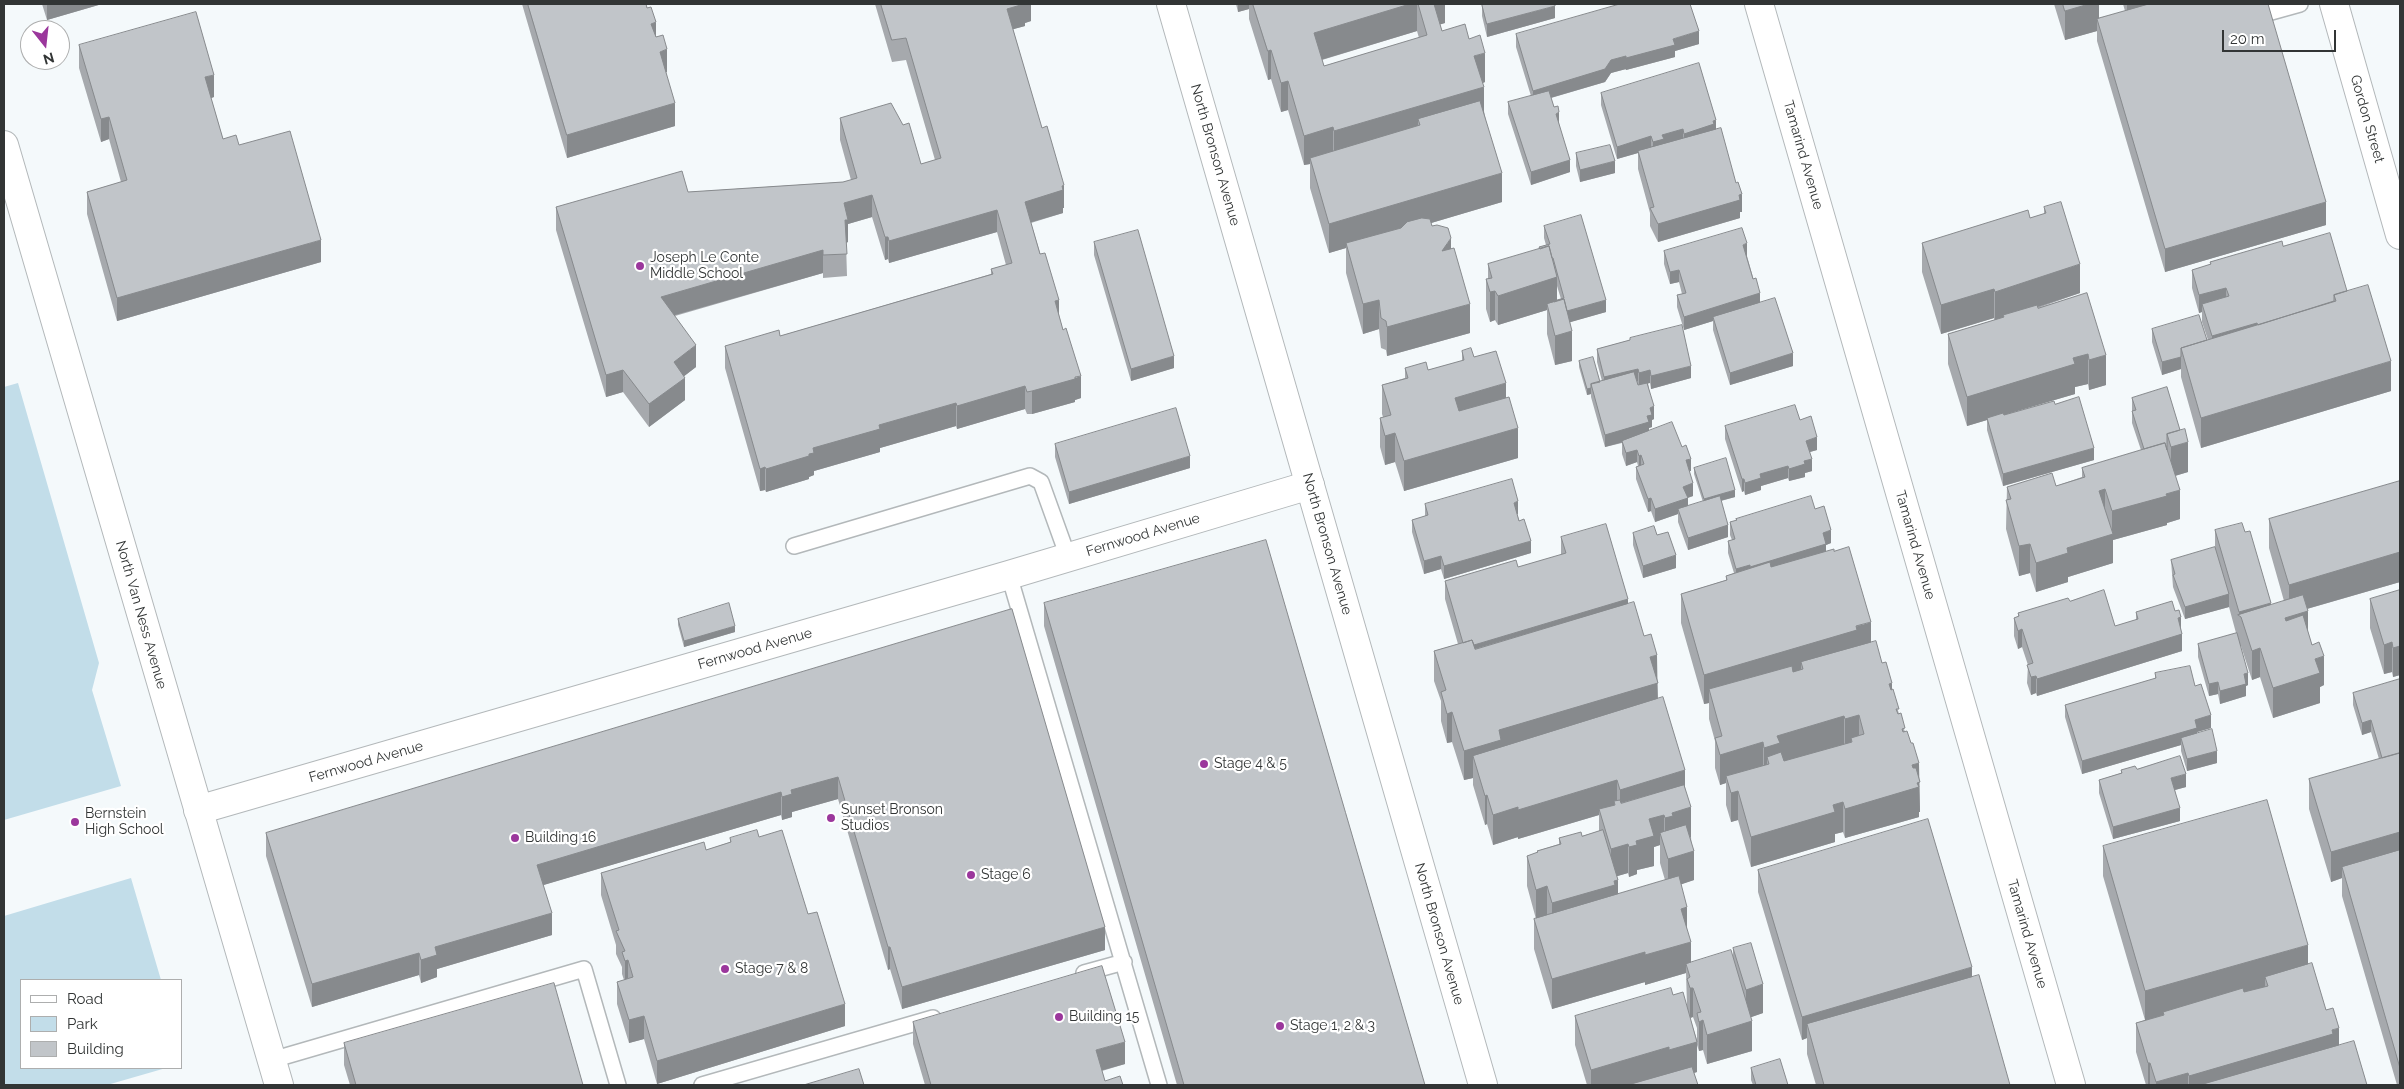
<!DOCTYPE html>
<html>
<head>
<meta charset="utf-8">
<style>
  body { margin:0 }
  #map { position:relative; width:2404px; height:1089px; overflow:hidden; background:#f4f9fb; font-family:Raleway,sans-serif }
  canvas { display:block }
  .frame { position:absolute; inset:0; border:5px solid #323535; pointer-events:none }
  .legend { position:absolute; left:20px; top:979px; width:162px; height:90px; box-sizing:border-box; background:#fff; border:1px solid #adaeae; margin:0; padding:6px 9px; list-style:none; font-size:15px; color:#323535 }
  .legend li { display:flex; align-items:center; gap:10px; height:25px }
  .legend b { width:25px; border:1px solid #adaeae }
  .north { position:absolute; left:20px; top:20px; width:50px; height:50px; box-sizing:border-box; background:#fff; border:1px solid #adaeae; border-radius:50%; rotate:164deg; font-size:14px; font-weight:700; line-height:20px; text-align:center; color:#323535 }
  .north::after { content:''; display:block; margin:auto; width:18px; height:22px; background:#9b379c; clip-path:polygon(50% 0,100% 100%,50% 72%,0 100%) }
  .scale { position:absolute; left:2222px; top:30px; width:114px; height:22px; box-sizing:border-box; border:2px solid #323535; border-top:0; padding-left:6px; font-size:15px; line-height:18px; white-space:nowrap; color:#323535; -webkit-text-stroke:4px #fff; paint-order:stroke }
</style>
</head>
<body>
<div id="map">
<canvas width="2404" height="1089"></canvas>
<div class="frame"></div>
<ul class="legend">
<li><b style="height:6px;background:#fff"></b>Road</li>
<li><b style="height:14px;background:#c2dde9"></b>Park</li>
<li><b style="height:14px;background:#c1c5c9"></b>Building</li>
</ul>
<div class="north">N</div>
<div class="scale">20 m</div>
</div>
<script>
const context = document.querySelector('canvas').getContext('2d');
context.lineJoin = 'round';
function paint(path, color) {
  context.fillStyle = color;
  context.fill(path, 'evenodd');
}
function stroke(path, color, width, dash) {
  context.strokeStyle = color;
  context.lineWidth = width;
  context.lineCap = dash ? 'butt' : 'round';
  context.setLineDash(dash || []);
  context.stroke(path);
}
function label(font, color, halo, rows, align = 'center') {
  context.font = font + ' Raleway,sans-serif';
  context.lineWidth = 4.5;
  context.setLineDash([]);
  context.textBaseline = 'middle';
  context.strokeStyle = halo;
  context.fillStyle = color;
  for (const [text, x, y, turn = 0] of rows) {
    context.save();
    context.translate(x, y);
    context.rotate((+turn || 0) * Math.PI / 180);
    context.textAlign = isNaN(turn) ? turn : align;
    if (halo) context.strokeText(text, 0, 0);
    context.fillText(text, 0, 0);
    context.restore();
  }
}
const green = new Path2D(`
  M 18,383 L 99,663 L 92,690 L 121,786 L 4,820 L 4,387 Z
  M 131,878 L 161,980 L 21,980 L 21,1068 L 166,1068 L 107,1085 L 4,1085 L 4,916 Z`);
const service = new Path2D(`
  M 2264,14 L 2300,4
  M 794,546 L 1030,476 L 1041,482 L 1068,557
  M 1009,575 L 1159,1085
  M 1084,973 L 1124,962
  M 272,1060 L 584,969 L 618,1085
  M 702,1085 L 933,1018`);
const minor = new Path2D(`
  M 1759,4 L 2071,1085
  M 2334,4 L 2400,235
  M 198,810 L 1009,575 L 1310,485`);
const tertiary = new Path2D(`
  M 1171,4 L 1483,1085
  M 4,145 L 279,1085`);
const wall = new Path2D(`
  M 42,4 L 102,4 L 47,20 Z
  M 522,4 L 646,4 L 667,72 L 666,72 L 675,126 L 567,158 Z
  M 875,4 L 1031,4 L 1031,21 L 1025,23 L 1025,26 L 1013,29 L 1064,208 L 1063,208 L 1063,213 L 1031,223 L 1059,315 L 1081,398 L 1075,400 L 1075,402 L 1032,414 L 1027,414 L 1025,409 L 957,429 L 956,426 L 880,448 L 880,452 L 814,471 L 814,475 L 809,477 L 809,479 L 766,492 L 765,490 L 760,491 L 725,368 L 725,346 L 780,336 L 991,274 L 991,269 L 1006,265 L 997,232 L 889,263 L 888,259 L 885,260 L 872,217 L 848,224 L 848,242 L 846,243 L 847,276 L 823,278 L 823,273 L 675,316 L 696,367 L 684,376 L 685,400 L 649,427 L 623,392 L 606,397 L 556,230 L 556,207 L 688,192 L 843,182 L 851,180 L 840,140 L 840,118 L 921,164 L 935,160 L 906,60 L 892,62 Z
  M 1236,4 L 1445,4 L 1445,23 L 1440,24 L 1442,31 L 1469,39 L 1485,82 L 1483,83 L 1484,111 L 1502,202 L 1431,223 L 1432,226 L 1451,249 L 1470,333 L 1387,356 L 1386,350 L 1381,348 L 1379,329 L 1363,334 L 1346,273 L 1346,248 L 1329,253 L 1310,188 L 1310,164 L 1304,165 L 1288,110 L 1281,112 L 1271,79 L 1268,80 L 1249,19 L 1249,9 L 1238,12 ZM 1417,31 L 1419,38 L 1324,66 L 1322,60 Z
  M 1482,4 L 1555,18 L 1487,37 L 1482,16 Z
  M 2054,4 L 2099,4 L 2099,18 L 2125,11 L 2123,4 L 2268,4 L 2326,225 L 2165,272 L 2097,41 L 2097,31 L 2065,40 Z
  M 1516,34 L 1699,44 L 1675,51 L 1675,57 L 1626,70 L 1626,69 L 1611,73 L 1605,82 L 1551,98 L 1559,124 L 1570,172 L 1531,185 L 1508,114 L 1508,102 L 1531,96 L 1516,47 Z
  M 79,45 L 214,97 L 211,98 L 223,139 L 239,145 L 321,262 L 117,321 L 87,214 L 87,192 L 121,182 L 109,139 L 101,142 L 79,68 Z
  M 1601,93 L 1716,129 L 1742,212 L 1740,212 L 1740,218 L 1658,242 L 1650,226 L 1650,213 L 1638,169 L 1638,153 L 1617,159 L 1601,105 Z
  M 1576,153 L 1615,173 L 1580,182 L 1576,166 Z
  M 2044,207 L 2080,293 L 2038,308 L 2087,293 L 2106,385 L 2089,390 L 2088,384 L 2075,387 L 2075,394 L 2009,413 L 2055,404 L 2094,460 L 2003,486 L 1987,430 L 1987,420 L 1967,426 L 1948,364 L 1948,334 L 1994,320 L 1994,318 L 1941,334 L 1922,272 L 1922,243 L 2030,218 L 2044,214 Z
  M 1544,226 L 1606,312 L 1570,322 L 1572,361 L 1555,365 L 1547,334 L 1547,310 L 1498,325 L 1495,320 L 1490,322 L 1486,309 L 1486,279 L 1488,279 L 1488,264 L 1539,249 L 1539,247 L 1546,245 L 1544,238 ZM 1557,286 L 1561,299 L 1557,300 Z
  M 1094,242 L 1174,368 L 1131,381 L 1094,255 Z
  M 2283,246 L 2347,291 L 2391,391 L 2201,448 L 2181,377 L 2181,369 L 2162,375 L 2152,342 L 2152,329 L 2208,340 L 2202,322 L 2202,312 L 2199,313 L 2192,288 L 2192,270 L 2210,265 L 2210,262 Z
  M 1664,251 L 1747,256 L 1760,302 L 1793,366 L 1730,385 L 1713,330 L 1713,321 L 1684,330 L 1677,307 L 1677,295 L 1682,294 L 1679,282 L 1670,284 L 1664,264 Z
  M 1630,338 L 1691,378 L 1651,389 L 1650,383 L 1648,383 L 1654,419 L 1652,420 L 1652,427 L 1649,428 L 1649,431 L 1691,471 L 1689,471 L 1693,496 L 1688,498 L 1688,506 L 1703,502 L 1694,474 L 1694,468 L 1735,497 L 1721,501 L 1728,537 L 1688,550 L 1678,522 L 1678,514 L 1655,522 L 1651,511 L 1648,512 L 1636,479 L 1636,467 L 1638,466 L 1637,462 L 1626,466 L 1622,454 L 1622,443 L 1605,447 L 1591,397 L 1591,394 L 1587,395 L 1579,367 L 1579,361 L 1600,382 L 1602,381 L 1597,362 L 1597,349 L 1630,340 Z
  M 1462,351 L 1474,357 L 1506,398 L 1518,458 L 1404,491 L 1395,462 L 1385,465 L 1380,447 L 1380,418 L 1383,417 L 1382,414 L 1382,385 L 1405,378 L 1405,368 L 1428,370 L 1462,361 Z
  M 2167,387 L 2188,472 L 2175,476 L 2180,519 L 2167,523 L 2167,525 L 2113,540 L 2113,563 L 2068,577 L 2068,582 L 2036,592 L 2030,573 L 2019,576 L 2006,529 L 2007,487 L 2056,486 L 2082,477 L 2082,468 L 2141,450 L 2132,423 L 2132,398 Z
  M 1800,420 L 1817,450 L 1810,452 L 1812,471 L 1805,473 L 1805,477 L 1789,481 L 1788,478 L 1761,486 L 1761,490 L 1745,495 L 1744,491 L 1742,492 L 1725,439 L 1725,426 Z
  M 1055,444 L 1190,468 L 1069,504 L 1055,457 Z
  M 2400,481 L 2400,582 L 2307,609 L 2308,632 L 2324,685 L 2320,687 L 2320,703 L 2273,718 L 2260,677 L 2252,680 L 2241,646 L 2240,646 L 2248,685 L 2246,686 L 2246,696 L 2220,704 L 2218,694 L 2209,696 L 2198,657 L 2198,644 L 2236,633 L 2229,607 L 2185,619 L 2173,587 L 2171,560 L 2215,547 L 2215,530 L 2245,532 L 2271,605 L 2284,601 L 2269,548 L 2269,519 Z
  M 1425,504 L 1518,514 L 1517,514 L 1531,553 L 1444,579 L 1441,569 L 1424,574 L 1412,532 L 1412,520 L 1425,516 Z
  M 1815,509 L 1831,543 L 1826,545 L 1826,551 L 1871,642 L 1882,663 L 1892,690 L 1899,714 L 1905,732 L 1919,779 L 1920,812 L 1919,812 L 1919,817 L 1845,838 L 1843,832 L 1835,834 L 1835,842 L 1751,867 L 1738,820 L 1731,822 L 1726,805 L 1726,783 L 1720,785 L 1715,768 L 1715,741 L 1709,719 L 1709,703 L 1704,704 L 1681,623 L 1681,594 L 1726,580 L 1726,576 L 1734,573 L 1728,553 L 1728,541 L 1732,540 L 1730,535 L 1730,522 L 1736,521 L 1736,519 Z
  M 1633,533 L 1657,535 L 1676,568 L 1643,578 L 1633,545 Z
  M 1561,537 L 1628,604 L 1657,680 L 1658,699 L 1685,787 L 1691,837 L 1694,880 L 1681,884 L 1691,963 L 1733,959 L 1733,948 L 1763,1013 L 1751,1017 L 1752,1051 L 1707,1064 L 1703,1050 L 1699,1051 L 1697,1045 L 1697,1072 L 1694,1073 L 1698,1085 L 1587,1085 L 1575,1045 L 1575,1016 L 1673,995 L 1687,1006 L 1686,973 L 1645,985 L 1645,982 L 1552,1009 L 1534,949 L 1534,919 L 1536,919 L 1527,886 L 1527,856 L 1537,853 L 1537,851 L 1559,844 L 1559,838 L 1582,836 L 1599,831 L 1599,815 L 1518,839 L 1518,837 L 1493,845 L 1487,824 L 1485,825 L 1473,785 L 1473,778 L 1464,780 L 1452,742 L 1447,743 L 1441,721 L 1441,701 L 1434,681 L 1434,651 L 1458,644 L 1445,599 L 1445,581 L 1518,567 L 1561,555 ZM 1660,845 L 1660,863 L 1665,880 L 1618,894 L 1617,876 L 1628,873 L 1629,877 L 1637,874 L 1637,870 L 1654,866 L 1654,847 ZM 1693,1017 L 1697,1028 L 1697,1040 L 1690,1018 Z
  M 2400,590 L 2400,675 L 2393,677 L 2392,672 L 2384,674 L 2370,628 L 2370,599 Z
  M 2070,601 L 2115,626 L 2136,620 L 2136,612 L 2181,629 L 2182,651 L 2037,696 L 2036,693 L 2031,695 L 2027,683 L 2028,665 L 2022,647 L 2018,649 L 2014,636 L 2014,618 L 2018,617 L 2018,613 Z
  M 1044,603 L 1425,1085 L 1177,1085 L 1044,626 Z
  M 1012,609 L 1105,950 L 902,1009 L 890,969 L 888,970 L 838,799 L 792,812 L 792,817 L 782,820 L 781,815 L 543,885 L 552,935 L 437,969 L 437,977 L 421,983 L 419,975 L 312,1007 L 266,856 L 266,833 Z
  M 678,619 L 735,632 L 684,647 L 678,625 Z
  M 2155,673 L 2195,686 L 2211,728 L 2197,732 L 2197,734 L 2217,763 L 2187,771 L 2181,751 L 2181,745 L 2082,774 L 2065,717 L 2065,705 L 2155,679 Z
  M 2400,679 L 2400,1085 L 2397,1085 L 2342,896 L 2342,878 L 2331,882 L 2309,809 L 2309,779 L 2379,759 L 2371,732 L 2362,735 L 2353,705 L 2353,693 Z
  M 2137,769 L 2186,787 L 2175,790 L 2180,821 L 2113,839 L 2099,793 L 2099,780 L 2121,773 L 2121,770 Z
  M 759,837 L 808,914 L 845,1026 L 657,1084 L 644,1039 L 629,1043 L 617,1004 L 617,982 L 624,980 L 622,974 L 622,967 L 616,954 L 616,945 L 601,895 L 601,873 L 706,850 L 730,842 L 730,838 Z
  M 2103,846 L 2308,964 L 2339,1045 L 2367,1085 L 2146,1085 L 2136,1052 L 2136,1023 L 2145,1020 L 2103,876 Z
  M 1758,870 L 1972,978 L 2010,1085 L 1816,1085 L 1807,1054 L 1807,1038 L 1802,1040 L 1758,892 Z
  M 913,1022 L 1125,1064 L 1102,1071 L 1105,1081 L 1123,1085 L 925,1085 L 913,1044 Z
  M 344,1043 L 583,1085 L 350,1085 L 344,1065 Z
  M 1751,1068 L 1788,1085 L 1753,1085 L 1751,1080 Z`);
const shadedWall = new Path2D(`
  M 47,4 L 102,4 L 47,20 Z
  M 1024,4 L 1031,4 L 1031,21 L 1025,23 L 1025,26 L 1007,31 L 1007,9 Z
  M 1238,4 L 1249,4 L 1249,9 L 1238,12 Z
  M 1410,4 L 1417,4 L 1417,31 L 1314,62 L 1314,33 Z
  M 1432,4 L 1445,4 L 1445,23 L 1432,27 Z
  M 2089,4 L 2099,4 L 2099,25 L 2097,19 L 2097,31 L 2065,40 L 2065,11 Z
  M 2127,4 L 2164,4 L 2127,15 Z
  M 1555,6 L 1555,18 L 1487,37 L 1487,24 Z
  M 656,22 L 656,45 L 651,24 Z
  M 1699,31 L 1699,44 L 1675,51 L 1675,57 L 1626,70 L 1626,58 L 1673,39 Z
  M 667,49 L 667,72 L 660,74 L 660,52 Z
  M 1271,50 L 1271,79 L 1268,80 L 1268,51 Z
  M 1485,53 L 1485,82 L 1474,86 L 1474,56 Z
  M 1626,56 L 1626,69 L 1611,73 L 1605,82 L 1533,103 L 1533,91 L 1611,60 Z
  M 214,75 L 214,97 L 205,100 L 205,77 Z
  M 1288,81 L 1288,110 L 1281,112 L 1281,83 Z
  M 1484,87 L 1484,116 L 1420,125 L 1418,119 L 1418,136 L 1334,161 L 1334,131 Z
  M 675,103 L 675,126 L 567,158 L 567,135 Z
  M 1559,112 L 1559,124 L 1556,126 L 1556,114 Z
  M 109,117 L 109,139 L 101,142 L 101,119 Z
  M 1716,120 L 1716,132 L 1684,146 L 1684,134 Z
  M 1333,127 L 1333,156 L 1310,158 L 1310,164 L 1304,165 L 1304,136 Z
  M 1683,129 L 1683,141 L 1653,155 L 1653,142 L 1662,135 Z
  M 1651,136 L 1651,149 L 1638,151 L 1638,153 L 1617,159 L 1617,147 Z
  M 1570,160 L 1570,172 L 1531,185 L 1531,172 Z
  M 1615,161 L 1615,173 L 1580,182 L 1580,170 Z
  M 1502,173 L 1502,202 L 1347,248 L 1346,243 L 1346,248 L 1329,253 L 1329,224 Z
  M 1064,185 L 1064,208 L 1063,208 L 1063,213 L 1025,224 L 1025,202 Z
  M 1742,194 L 1742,212 L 1740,212 L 1740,218 L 1658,242 L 1658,224 Z
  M 872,195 L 872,217 L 848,224 L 848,242 L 845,243 L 844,203 Z
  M 2326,202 L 2326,225 L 2165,272 L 2165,249 Z
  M 997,210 L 997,232 L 889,263 L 889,241 Z
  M 885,237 L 888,237 L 888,259 L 885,260 Z
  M 1451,238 L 1451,268 L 1442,251 Z
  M 321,240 L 321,262 L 117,321 L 117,298 Z
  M 1747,243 L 1747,256 L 1743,257 L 1743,245 Z
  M 823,250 L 823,273 L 661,319 L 661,297 Z
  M 2080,264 L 2080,293 L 2004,318 L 2003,315 L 2003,318 L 1995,321 L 1995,292 Z
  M 1679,270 L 1679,282 L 1670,284 L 1670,272 Z
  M 1557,277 L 1557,307 L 1554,308 L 1547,304 L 1547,310 L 1498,325 L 1498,296 Z
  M 2226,288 L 2226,306 L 2202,304 L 2202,312 L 2199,313 L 2199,295 Z
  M 1994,289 L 1994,318 L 1941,334 L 1941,305 Z
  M 1495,291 L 1495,320 L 1490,322 L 1490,292 Z
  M 1760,293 L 1760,305 L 1713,317 L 1713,321 L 1684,330 L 1684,317 Z
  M 1059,300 L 1059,323 L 1055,301 Z
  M 1379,300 L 1379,329 L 1363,334 L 1363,304 Z
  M 1606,300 L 1606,312 L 1557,326 L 1557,314 Z
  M 1470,304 L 1470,333 L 1387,356 L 1387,327 Z
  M 2257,323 L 2257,341 L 2212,354 L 2212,336 Z
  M 1572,331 L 1572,361 L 1555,365 L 1555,336 Z
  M 696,345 L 696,367 L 674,384 L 674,362 Z
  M 1793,353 L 1793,366 L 1730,385 L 1730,373 Z
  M 2088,354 L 2088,384 L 2075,387 L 2075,394 L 1987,420 L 1987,418 L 1987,420 L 1967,426 L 1967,397 L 2073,358 Z
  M 2106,355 L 2106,385 L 2089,390 L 2089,360 Z
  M 1174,356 L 1174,368 L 1131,381 L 1131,369 Z
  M 2181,357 L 2181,369 L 2162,375 L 2162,362 Z
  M 2391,361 L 2391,391 L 2201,448 L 2201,418 Z
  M 1691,366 L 1691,378 L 1651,389 L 1651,376 Z
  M 1638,369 L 1638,381 L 1604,390 L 1604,377 Z
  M 623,370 L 623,392 L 606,397 L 606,375 Z
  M 1650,370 L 1650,383 L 1639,386 L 1639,373 Z
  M 1081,376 L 1081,398 L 1075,400 L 1075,402 L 1032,414 L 1032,391 Z
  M 685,378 L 685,400 L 649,427 L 649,404 Z
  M 1506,383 L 1506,413 L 1455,427 L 1455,398 Z
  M 1025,386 L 1025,409 L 957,429 L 957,406 Z
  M 1591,388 L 1591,394 L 1587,395 L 1587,389 Z
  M 956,403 L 956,426 L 880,448 L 880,452 L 814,471 L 814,475 L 809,477 L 809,479 L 766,492 L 766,469 L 809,454 L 813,448 L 879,425 Z
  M 1654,406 L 1654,419 L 1652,420 L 1652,427 L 1649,428 L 1649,435 L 1605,447 L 1605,435 L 1647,416 L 1650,408 Z
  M 1518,428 L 1518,458 L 1404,491 L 1404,461 Z
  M 1395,433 L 1395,462 L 1385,465 L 1385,436 Z
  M 1817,437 L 1817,450 L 1806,453 L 1806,441 Z
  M 2188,442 L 2188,472 L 2171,477 L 2171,447 Z
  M 2094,448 L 2094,460 L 2003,486 L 2003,474 Z
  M 1637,450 L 1637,462 L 1626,466 L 1626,453 Z
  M 1641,455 L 1641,468 L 1639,469 L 1639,456 Z
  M 1190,456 L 1190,468 L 1069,504 L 1069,492 Z
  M 1691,459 L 1691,471 L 1686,472 L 1686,460 Z
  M 1812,459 L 1812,471 L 1805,473 L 1805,477 L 1789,481 L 1789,469 L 1804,461 Z
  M 1788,466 L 1788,478 L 1761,486 L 1761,490 L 1745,495 L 1745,483 L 1760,474 Z
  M 765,467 L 765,490 L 760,491 L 760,469 Z
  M 1742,479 L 1744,479 L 1744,491 L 1742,492 Z
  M 1693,483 L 1693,496 L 1683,499 L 1683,487 Z
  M 2105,489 L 2105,518 L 2099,491 Z
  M 1735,490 L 1735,497 L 1704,505 L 1704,499 Z
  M 2180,490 L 2180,519 L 2167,523 L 2167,525 L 2113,540 L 2113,563 L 2068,577 L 2068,582 L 2036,592 L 2036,563 L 2067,548 L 2112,534 L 2112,511 Z
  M 1651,498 L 1651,511 L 1648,512 L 1648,499 Z
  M 1688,498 L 1688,511 L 1678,509 L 1678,514 L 1655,522 L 1655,509 Z
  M 1518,501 L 1518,514 L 1514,515 L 1514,503 Z
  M 1728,525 L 1728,537 L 1688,550 L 1688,538 Z
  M 1831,530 L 1831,543 L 1826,545 L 1826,556 L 1750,579 L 1750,567 L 1823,533 Z
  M 1531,541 L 1531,553 L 1444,579 L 1444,566 Z
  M 2030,544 L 2030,573 L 2019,576 L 2019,546 Z
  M 2400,552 L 2400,582 L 2289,614 L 2289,585 Z
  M 1676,555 L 1676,568 L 1643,578 L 1643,566 Z
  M 1441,556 L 1441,569 L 1424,574 L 1424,561 Z
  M 1750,565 L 1750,577 L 1736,581 L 1736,569 Z
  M 2229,594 L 2229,607 L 2185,619 L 2185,607 Z
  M 1628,599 L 1628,617 L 1464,666 L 1464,648 Z
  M 2271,603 L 2271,633 L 2239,615 L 2239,612 Z
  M 2308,611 L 2308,640 L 2285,648 L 2285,618 Z
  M 2181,617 L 2181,634 L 2182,634 L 2182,651 L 2037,696 L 2037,679 Z
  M 1871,622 L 1871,651 L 1803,669 L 1801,662 L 1801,676 L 1709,689 L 1709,703 L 1704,704 L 1704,675 Z
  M 735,626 L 735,632 L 684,647 L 684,641 Z
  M 2022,629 L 2022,647 L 2018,649 L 2018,631 Z
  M 2392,642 L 2392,672 L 2384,674 L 2384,645 Z
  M 2400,646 L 2400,675 L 2393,677 L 2393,648 Z
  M 2260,648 L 2260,677 L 2252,680 L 2252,651 Z
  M 1657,655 L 1658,713 L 1473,756 L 1473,778 L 1464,780 L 1464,751 L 1499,730 L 1650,657 Z
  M 2324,656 L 2324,685 L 2320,687 L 2320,703 L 2273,718 L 2273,688 L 2315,659 Z
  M 2248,673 L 2248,685 L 2246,686 L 2246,696 L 2220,704 L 2220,691 L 2244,674 Z
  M 2036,676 L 2036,693 L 2031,695 L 2031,677 Z
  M 2218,682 L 2218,694 L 2209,696 L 2209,684 Z
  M 1892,683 L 1892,712 L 1889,684 Z
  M 1452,712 L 1452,742 L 1447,743 L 1447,714 Z
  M 1859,715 L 1859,744 L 1852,742 L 1851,738 L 1851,746 L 1845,748 L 1845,719 Z
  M 2211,715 L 2211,728 L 2197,732 L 2197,740 L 2181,738 L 2181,745 L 2082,774 L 2082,761 L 2195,720 Z
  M 1844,716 L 1844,746 L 1769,776 L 1769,764 L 1767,757 L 1767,776 L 1764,777 L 1764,748 L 1777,736 Z
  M 2371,720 L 2371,732 L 2362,735 L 2362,723 Z
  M 1763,742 L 1763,772 L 1726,776 L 1726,783 L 1720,785 L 1720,755 Z
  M 2217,751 L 2217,763 L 2187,771 L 2187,759 Z
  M 1919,763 L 1920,812 L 1919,812 L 1919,817 L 1845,838 L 1845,809 L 1912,765 Z
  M 1685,770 L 1685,799 L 1620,819 L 1620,790 Z
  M 2186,774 L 2186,787 L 2171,791 L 2171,778 Z
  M 838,777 L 838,799 L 792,812 L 792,817 L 782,820 L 782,797 L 791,790 Z
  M 1617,780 L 1617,810 L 1614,801 L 1614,811 L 1599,809 L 1599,815 L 1518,839 L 1518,810 Z
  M 1738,791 L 1738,820 L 1731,822 L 1731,793 Z
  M 781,792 L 781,815 L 537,887 L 537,865 Z
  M 1487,795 L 1487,824 L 1485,825 L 1485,796 Z
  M 1843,802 L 1843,832 L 1835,834 L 1835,842 L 1751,867 L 1751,837 L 1833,805 Z
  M 1518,807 L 1518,837 L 1493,845 L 1493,815 Z
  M 1691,807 L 1691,837 L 1673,842 L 1665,848 L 1665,818 L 1672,813 Z
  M 2180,808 L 2180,821 L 2113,839 L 2113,827 Z
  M 1664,815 L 1664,844 L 1660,833 L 1660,845 L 1654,847 L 1654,866 L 1637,870 L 1637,874 L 1629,877 L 1629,847 L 1636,841 L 1649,819 Z
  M 2400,832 L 2400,862 L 2342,867 L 2342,878 L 2331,882 L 2331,852 Z
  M 1628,844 L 1628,873 L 1611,878 L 1611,849 Z
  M 1694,851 L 1694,880 L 1668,889 L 1668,859 Z
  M 1618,880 L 1618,909 L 1552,932 L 1552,903 Z
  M 1547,886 L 1547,916 L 1536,919 L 1536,890 Z
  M 1687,907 L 1687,936 L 1681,909 Z
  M 552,913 L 552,935 L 437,969 L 437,977 L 421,983 L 421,960 L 435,947 Z
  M 1105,927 L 1105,950 L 902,1009 L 902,987 Z
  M 1691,942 L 1691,972 L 1686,964 L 1686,973 L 1645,985 L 1645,955 Z
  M 2308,945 L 2308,974 L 2265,977 L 2265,987 L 2164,1015 L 2163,1012 L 2163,1015 L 2145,1021 L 2145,991 Z
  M 888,947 L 890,947 L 890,969 L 888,970 Z
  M 1645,952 L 1645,982 L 1552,1009 L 1552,979 Z
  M 419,953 L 419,975 L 312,1007 L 312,984 Z
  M 628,960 L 628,983 L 625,984 L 625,961 Z
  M 1972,967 L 1972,989 L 1807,1024 L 1807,1038 L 1802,1040 L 1802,1017 Z
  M 1763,984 L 1763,1013 L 1746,1019 L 1746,990 Z
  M 1690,988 L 1693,988 L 1693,1017 L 1690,1018 Z
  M 845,1004 L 845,1026 L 657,1084 L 657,1061 Z
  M 644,1016 L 644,1039 L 629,1043 L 629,1020 Z
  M 1703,1020 L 1703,1050 L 1699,1051 L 1699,1022 Z
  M 1752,1021 L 1752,1051 L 1707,1064 L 1707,1035 Z
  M 2339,1028 L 2339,1057 L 2258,1085 L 2189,1085 L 2189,1076 Z
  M 1125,1042 L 1125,1064 L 1096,1072 L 1096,1050 Z
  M 1697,1042 L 1697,1072 L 1669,1080 L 1669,1050 Z
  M 1669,1047 L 1669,1077 L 1639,1085 L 1591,1085 L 1591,1070 Z
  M 2148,1063 L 2150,1063 L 2150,1085 L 2148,1085 Z
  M 2188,1073 L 2188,1085 L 2156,1085 L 2156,1082 Z`);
const building = new Path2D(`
  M 528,4 L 646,4 L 647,8 L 651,7 L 656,22 L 651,24 L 656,37 L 663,35 L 667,49 L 660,52 L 675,103 L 567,135 Z
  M 881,4 L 1024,4 L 1007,9 L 1042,128 L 1047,126 L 1064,185 L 1062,186 L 1063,190 L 1025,202 L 1040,254 L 1045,253 L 1059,300 L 1055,301 L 1063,330 L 1066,328 L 1081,376 L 1075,377 L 1075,379 L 1032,391 L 1027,392 L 1025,386 L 957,406 L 956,403 L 879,425 L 880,429 L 813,448 L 814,453 L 809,454 L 809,456 L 766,469 L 765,467 L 760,469 L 725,346 L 779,330 L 780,336 L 993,274 L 991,269 L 1012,263 L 997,210 L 889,241 L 888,237 L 885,237 L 872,195 L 844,203 L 848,220 L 845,220 L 847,254 L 823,255 L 823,250 L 661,297 L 696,345 L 674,362 L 685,378 L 649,404 L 623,370 L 606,375 L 556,207 L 682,171 L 688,192 L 843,182 L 857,178 L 840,118 L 891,103 L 903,125 L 909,123 L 921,164 L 941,158 L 906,38 L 892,40 Z
  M 1253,4 L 1410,4 L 1314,33 L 1324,66 L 1427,35 L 1418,4 L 1434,4 L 1442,31 L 1465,24 L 1469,39 L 1480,35 L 1485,53 L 1474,56 L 1484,87 L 1334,131 L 1333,127 L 1304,136 L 1288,81 L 1281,83 L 1271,50 L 1268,51 Z
  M 1482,4 L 1555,4 L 1555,6 L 1487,24 Z
  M 1620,4 L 1690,4 L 1699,31 L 1673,39 L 1675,45 L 1626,58 L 1626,56 L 1611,60 L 1605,69 L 1533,91 L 1516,34 Z
  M 2063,4 L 2089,4 L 2065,11 Z
  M 2149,4 L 2268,4 L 2326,202 L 2165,249 L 2097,19 Z
  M 196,12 L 214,75 L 205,77 L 223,139 L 236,135 L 239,145 L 290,131 L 321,240 L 117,298 L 87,192 L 127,180 L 109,117 L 101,119 L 79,45 Z
  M 1699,63 L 1716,120 L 1713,121 L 1714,124 L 1684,134 L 1683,129 L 1662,135 L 1664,139 L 1653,142 L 1651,136 L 1617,147 L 1601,93 Z
  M 1549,91 L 1554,107 L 1558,106 L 1559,112 L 1556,114 L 1570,160 L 1531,172 L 1508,102 Z
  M 1480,101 L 1502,173 L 1329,224 L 1310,158 L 1420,125 L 1418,119 Z
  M 1721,128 L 1736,183 L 1738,182 L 1742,194 L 1739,195 L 1740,200 L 1658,224 L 1650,208 L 1654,207 L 1638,151 Z
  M 1610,145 L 1615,161 L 1580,170 L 1576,153 Z
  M 2061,202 L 2080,264 L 1995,292 L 1994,289 L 1941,305 L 1922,243 L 2028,210 L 2030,218 L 2046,213 L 2044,207 Z
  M 1581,215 L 1606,300 L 1567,311 L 1564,299 L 1554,302 L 1554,301 L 1564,298 L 1553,258 L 1552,258 L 1549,246 L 1540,249 L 1539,247 L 1550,244 L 1544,226 Z
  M 1422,218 L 1430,219 L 1432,226 L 1437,225 L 1448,228 L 1451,238 L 1442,251 L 1454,248 L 1470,304 L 1387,327 L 1386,321 L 1381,318 L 1379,300 L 1363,304 L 1346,243 L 1401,228 L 1407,222 Z
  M 1742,228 L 1747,243 L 1743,245 L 1753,279 L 1756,278 L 1760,293 L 1684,317 L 1677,295 L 1686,293 L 1679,270 L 1670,272 L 1664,251 Z
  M 1138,230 L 1174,356 L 1131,369 L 1094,242 Z
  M 2330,233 L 2347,291 L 2334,295 L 2334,301 L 2258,325 L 2257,323 L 2212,336 L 2202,304 L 2229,296 L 2226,288 L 2199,295 L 2192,270 L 2211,264 L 2210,262 L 2282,241 L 2283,246 Z
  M 1549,246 L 1557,277 L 1498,296 L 1495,291 L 1490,292 L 1486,279 L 1492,278 L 1488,264 Z
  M 2368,285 L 2391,361 L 2201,418 L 2181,348 L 2336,301 L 2334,295 Z
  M 2087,293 L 2106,355 L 2089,360 L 2088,354 L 2073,358 L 2075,364 L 1967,397 L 1948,334 L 2004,317 L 2003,315 L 2037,305 L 2038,308 Z
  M 1775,298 L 1793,353 L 1730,373 L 1713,317 Z
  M 1564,299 L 1572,331 L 1555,336 L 1547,304 Z
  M 2199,315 L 2207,340 L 2181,348 L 2181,357 L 2162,362 L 2152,329 Z
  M 1682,325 L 1691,366 L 1651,376 L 1650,370 L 1639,373 L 1638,369 L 1604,377 L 1597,349 L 1630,340 L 1630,338 Z
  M 1471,348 L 1474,357 L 1496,351 L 1506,383 L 1455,398 L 1459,411 L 1509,397 L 1518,428 L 1404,461 L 1395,433 L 1385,436 L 1380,418 L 1391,415 L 1382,385 L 1408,378 L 1405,368 L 1426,362 L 1428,370 L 1464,360 L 1462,351 Z
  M 1593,357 L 1600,382 L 1591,384 L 1591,388 L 1587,389 L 1579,361 Z
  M 1634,372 L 1638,385 L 1647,383 L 1654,406 L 1650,408 L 1652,415 L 1647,416 L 1649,422 L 1605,435 L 1591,384 Z
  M 2167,387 L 2180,430 L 2167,434 L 2167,450 L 2165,443 L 2144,449 L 2132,411 L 2136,410 L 2132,398 Z
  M 2079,397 L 2094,448 L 2003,474 L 1987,418 L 2003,413 L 2004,415 L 2054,401 L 2055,404 Z
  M 1795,405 L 1800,420 L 1811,416 L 1817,437 L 1806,441 L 1812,459 L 1804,461 L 1805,464 L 1789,469 L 1788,466 L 1760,474 L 1761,478 L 1745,483 L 1744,479 L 1742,479 L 1725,426 Z
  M 1176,408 L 1190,456 L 1069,492 L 1055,444 Z
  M 1672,422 L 1682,447 L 1686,445 L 1691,459 L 1686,460 L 1693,483 L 1683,487 L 1688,498 L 1655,509 L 1651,498 L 1648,499 L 1636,467 L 1644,464 L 1641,455 L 1639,456 L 1637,450 L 1626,453 L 1622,441 Z
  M 2185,429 L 2188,442 L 2171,447 L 2167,434 Z
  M 2165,443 L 2180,490 L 2166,494 L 2167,496 L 2112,511 L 2105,489 L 2099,491 L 2113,534 L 2067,548 L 2068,553 L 2036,563 L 2030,544 L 2019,546 L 2006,500 L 2011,499 L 2007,487 L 2052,473 L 2056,486 L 2085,477 L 2082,468 Z
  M 1726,458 L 1735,490 L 1704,499 L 1694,468 Z
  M 1512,479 L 1518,501 L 1514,503 L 1519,521 L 1524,519 L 1531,541 L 1444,566 L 1441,556 L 1424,561 L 1412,520 L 1428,515 L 1425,504 Z
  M 2400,481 L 2400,552 L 2289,585 L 2269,519 Z
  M 1720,496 L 1728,525 L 1688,538 L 1678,509 Z
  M 1811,496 L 1815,509 L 1824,506 L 1831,530 L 1823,533 L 1826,544 L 1750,567 L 1750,565 L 1736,569 L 1728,541 L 1735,539 L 1730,522 L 1737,520 L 1736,519 Z
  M 2242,523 L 2245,532 L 2250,531 L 2271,603 L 2239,612 L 2215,530 Z
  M 1606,524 L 1628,599 L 1474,645 L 1472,640 L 1463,643 L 1445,581 L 1516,560 L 1518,567 L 1566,553 L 1561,537 Z
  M 1654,526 L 1657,535 L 1668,532 L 1676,555 L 1643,566 L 1633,533 Z
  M 1266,540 L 1425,1085 L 1184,1085 L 1044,603 Z
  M 1849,547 L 1871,622 L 1856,626 L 1857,630 L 1704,675 L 1681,594 L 1727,580 L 1726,576 L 1770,562 L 1771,567 L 1834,549 L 1834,551 Z
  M 2215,547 L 2229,594 L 2185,607 L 2173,575 L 2175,574 L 2171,560 Z
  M 2104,590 L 2115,626 L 2138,619 L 2136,612 L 2172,601 L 2175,611 L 2179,610 L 2181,617 L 2178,618 L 2182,634 L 2037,679 L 2036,676 L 2031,677 L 2027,665 L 2033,663 L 2022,629 L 2018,631 L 2014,618 L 2019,616 L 2018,613 L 2068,598 L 2070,601 Z
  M 2400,590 L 2400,646 L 2393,648 L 2392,642 L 2384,645 L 2370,599 Z
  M 2303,595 L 2308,611 L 2285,618 L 2286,621 L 2303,615 L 2312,645 L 2319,642 L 2324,656 L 2315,659 L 2320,673 L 2273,688 L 2260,648 L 2252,651 L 2241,617 L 2238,615 Z
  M 1634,602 L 1644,636 L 1651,634 L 1657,655 L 1650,657 L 1658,683 L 1499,730 L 1501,740 L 1464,751 L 1452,712 L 1447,714 L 1441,692 L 1446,690 L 1434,651 L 1472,640 L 1475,649 Z
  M 729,603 L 735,626 L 684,641 L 678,619 Z
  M 1012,609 L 1105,927 L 902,987 L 890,947 L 888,947 L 838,777 L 791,790 L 792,794 L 782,797 L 781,792 L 537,865 L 552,913 L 435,947 L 437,955 L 421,960 L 419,953 L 312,984 L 266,833 Z
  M 2237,633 L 2248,673 L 2244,674 L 2246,684 L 2220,691 L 2218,682 L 2209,684 L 2198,644 Z
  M 1876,641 L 1882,663 L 1886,662 L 1892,683 L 1889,684 L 1891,690 L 1893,689 L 1899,709 L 1896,709 L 1898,714 L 1901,713 L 1905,728 L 1902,729 L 1903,732 L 1907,731 L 1911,743 L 1913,743 L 1919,763 L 1912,765 L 1913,768 L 1916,768 L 1920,782 L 1917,783 L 1919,787 L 1845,809 L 1843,802 L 1833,805 L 1835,812 L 1751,837 L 1738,791 L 1731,793 L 1726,776 L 1769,764 L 1767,757 L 1781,752 L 1784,761 L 1852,742 L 1851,738 L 1864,734 L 1859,715 L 1845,719 L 1844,716 L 1777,736 L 1780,743 L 1764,748 L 1763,742 L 1720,755 L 1715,738 L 1722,736 L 1709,689 L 1792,666 L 1793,672 L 1803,669 L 1801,662 Z
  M 2190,666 L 2195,686 L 2201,684 L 2211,715 L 2195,720 L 2197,728 L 2082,761 L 2065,705 L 2156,678 L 2155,673 Z
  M 2400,679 L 2400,753 L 2382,758 L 2371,720 L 2362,723 L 2353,693 Z
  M 1663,697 L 1685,770 L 1620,790 L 1617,780 L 1518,810 L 1518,807 L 1493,815 L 1487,795 L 1485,796 L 1473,756 Z
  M 2212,729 L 2217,751 L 2187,759 L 2181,738 Z
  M 2400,753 L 2400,832 L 2331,852 L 2309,779 Z
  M 2180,756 L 2186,774 L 2171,778 L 2180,808 L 2113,827 L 2099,780 L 2122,773 L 2121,770 L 2135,766 L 2137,769 Z
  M 1684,785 L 1691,807 L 1672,813 L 1673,816 L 1665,818 L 1664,815 L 1649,819 L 1654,836 L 1636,841 L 1637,845 L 1629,847 L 1628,844 L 1611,849 L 1599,809 L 1615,805 L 1614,801 L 1620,800 L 1621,803 Z
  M 2267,800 L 2308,945 L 2145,991 L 2103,846 Z
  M 1928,819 L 1972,967 L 1802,1017 L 1758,870 Z
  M 1686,825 L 1694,851 L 1668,859 L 1660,833 Z
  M 757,830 L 759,837 L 782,830 L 808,914 L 817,912 L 845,1004 L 657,1061 L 644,1016 L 629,1020 L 617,982 L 633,977 L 628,960 L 625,961 L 622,952 L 625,951 L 616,931 L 619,930 L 601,873 L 704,842 L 706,850 L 731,842 L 730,838 Z
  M 1603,830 L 1618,880 L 1614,881 L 1615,885 L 1552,903 L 1547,886 L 1536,890 L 1527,856 L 1538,852 L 1537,851 L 1561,844 L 1559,838 L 1581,832 L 1582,836 Z
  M 2400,850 L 2400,1068 L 2342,867 Z
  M 1679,876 L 1687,907 L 1681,909 L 1691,942 L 1645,955 L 1645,952 L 1552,979 L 1534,919 Z
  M 1751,943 L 1763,984 L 1746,990 L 1733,948 Z
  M 1731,950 L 1752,1021 L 1707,1035 L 1703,1020 L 1699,1022 L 1697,1013 L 1701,1012 L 1693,988 L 1690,988 L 1687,979 L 1690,977 L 1686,964 Z
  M 2312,963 L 2326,1010 L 2333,1008 L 2339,1028 L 2332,1030 L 2333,1034 L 2189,1076 L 2188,1073 L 2156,1082 L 2150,1063 L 2148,1063 L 2136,1023 L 2164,1015 L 2163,1012 L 2243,988 L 2244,992 L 2268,986 L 2265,977 Z
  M 1102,966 L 1125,1042 L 1096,1050 L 1105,1081 L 1120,1076 L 1123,1085 L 931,1085 L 913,1022 Z
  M 1979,975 L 2010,1085 L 1824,1085 L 1807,1024 Z
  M 554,983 L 583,1085 L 356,1085 L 344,1043 Z
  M 1671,988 L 1673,995 L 1683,992 L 1697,1042 L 1669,1050 L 1669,1047 L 1591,1070 L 1575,1016 Z
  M 2354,1041 L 2367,1085 L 2200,1085 Z
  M 1780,1059 L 1788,1085 L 1756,1085 L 1751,1068 Z
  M 1692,1067 L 1698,1085 L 1628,1085 Z
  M 859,1069 L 864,1085 L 804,1085 Z`);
const markers = [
  [640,266,5,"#9b379c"],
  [1204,764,5,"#9b379c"],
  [831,818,5,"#9b379c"],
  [75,822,5,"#9b379c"],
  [515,838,5,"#9b379c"],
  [971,875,5,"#9b379c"],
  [725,969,5,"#9b379c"],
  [1059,1017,5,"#9b379c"],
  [1280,1026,5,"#9b379c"]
];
const streetNames = [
  ["Gordon Street",2367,119,74],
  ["North Bronson Avenue",1215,155,74],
  ["Tamarind Avenue",1803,155,74],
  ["Fernwood Avenue",1143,535,-17],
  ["North Bronson Avenue",1327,544,74],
  ["Tamarind Avenue",1915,545,74],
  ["North Van Ness Avenue",141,615,74],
  ["Fernwood Avenue",755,649,-16],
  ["Fernwood Avenue",366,762,-16],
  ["North Bronson Avenue",1439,934,74],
  ["Tamarind Avenue",2027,934,74]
];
const poiNames = [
  ["Joseph Le Conte",650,258],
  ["Middle School",650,274],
  ["Stage 4 & 5",1214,764],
  ["Sunset Bronson",841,810],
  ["Studios",841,826],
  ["Bernstein",85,814],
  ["High School",85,830],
  ["Building 16",525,838],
  ["Stage 6",981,875],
  ["Stage 7 & 8",735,969],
  ["Building 15",1069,1017],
  ["Stage 1, 2 & 3",1290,1026]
];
paint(green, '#c2dde9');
stroke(service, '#b3b8ba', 18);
stroke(minor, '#b3b8ba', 30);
stroke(tertiary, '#b3b8ba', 30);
stroke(service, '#fff', 15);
stroke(minor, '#fff', 28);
stroke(tertiary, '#fff', 28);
paint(wall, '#a6a9ad');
paint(shadedWall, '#878a8d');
paint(building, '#c1c5c9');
stroke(building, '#878a8d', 1);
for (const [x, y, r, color] of markers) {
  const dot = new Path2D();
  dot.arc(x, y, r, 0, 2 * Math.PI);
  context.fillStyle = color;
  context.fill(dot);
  stroke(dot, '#fff', 2);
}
label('14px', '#323535', '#fff', streetNames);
label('14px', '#323535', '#fff', poiNames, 'left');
</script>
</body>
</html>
